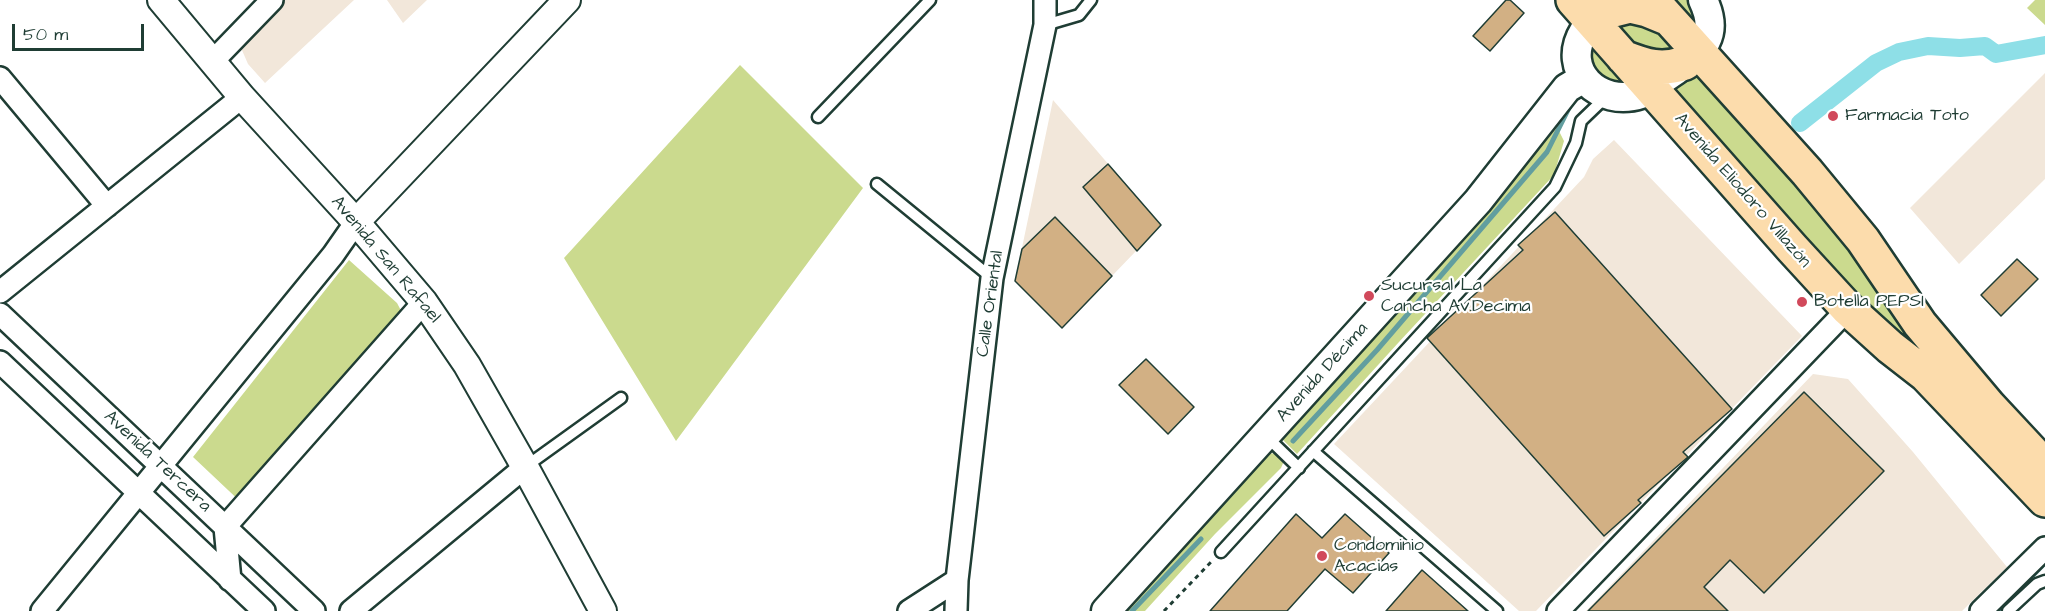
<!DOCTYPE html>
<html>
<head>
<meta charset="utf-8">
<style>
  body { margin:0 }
  #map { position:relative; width:2045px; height:611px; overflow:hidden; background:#fff; font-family:"Architects Daughter",sans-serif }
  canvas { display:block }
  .scale { position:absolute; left:12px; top:24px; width:132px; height:27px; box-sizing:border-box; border:3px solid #1f3d34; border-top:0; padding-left:8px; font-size:18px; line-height:21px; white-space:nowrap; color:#1f3d34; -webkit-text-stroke:4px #fff; paint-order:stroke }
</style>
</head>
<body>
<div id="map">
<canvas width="2045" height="611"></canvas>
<div class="scale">50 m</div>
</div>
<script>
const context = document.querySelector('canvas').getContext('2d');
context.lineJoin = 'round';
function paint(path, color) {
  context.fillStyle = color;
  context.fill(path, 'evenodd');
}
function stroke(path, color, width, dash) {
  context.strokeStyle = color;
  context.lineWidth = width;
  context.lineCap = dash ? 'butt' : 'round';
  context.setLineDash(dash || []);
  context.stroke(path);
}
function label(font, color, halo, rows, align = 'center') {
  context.font = font + ' "Architects Daughter",sans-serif';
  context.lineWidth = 4.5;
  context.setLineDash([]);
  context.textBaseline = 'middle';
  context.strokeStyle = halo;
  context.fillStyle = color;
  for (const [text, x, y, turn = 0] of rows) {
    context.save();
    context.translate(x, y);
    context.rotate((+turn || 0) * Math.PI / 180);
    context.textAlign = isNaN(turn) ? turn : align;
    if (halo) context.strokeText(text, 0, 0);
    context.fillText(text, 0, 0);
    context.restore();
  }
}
const built = new Path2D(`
  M 280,0 L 354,0 L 265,83 L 248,64 L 238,41 Z
  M 387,0 L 427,0 L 403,23 Z
  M 2045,73 L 2045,179 L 1959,264 L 1910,208 Z
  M 1053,100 L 1161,225 L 1062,328 L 1015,281 Z
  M 1614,140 L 1802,336 L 1536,611 L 1519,611 L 1334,444 L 1584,177 L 1593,159 Z
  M 1813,374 L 1848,379 L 1913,452 L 2007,567 L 1962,611 L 1586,611 Z`);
const green = new Path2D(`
  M 1664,0 L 1694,0 L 1702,34 Z
  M 2035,0 L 2045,0 L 2045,25 L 2027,8 Z
  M 1610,19 L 1651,26 L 1679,57 L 1638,49 Z
  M 1587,41 L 1636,87 L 1595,77 Z
  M 740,65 L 863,188 L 676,441 L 564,258 Z
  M 1694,71 L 1800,178 L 1937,362 L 1899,341 L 1665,91 Z
  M 1557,127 L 1564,141 L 1554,175 L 1399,342 L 1297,454 L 1280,437 L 1493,206 Z
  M 349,260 L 397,303 L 408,324 L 246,507 L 193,457 Z
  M 1269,453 L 1276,454 L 1284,461 L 1281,468 L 1215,534 L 1145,611 L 1122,611 Z`);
const stream = new Path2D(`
  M 1293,441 L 1377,350 L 1547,152 L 1570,106
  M 1132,611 L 1201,539
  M 1998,611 L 2045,563`);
const canal = new Path2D(`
  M 1800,123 L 1876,63 L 1899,52 L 1928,46 L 1960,48 L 1985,46 L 1996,54 L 2045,45`);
const building = new Path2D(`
  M 1506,0 L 1510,0 L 1524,13 L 1490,51 L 1473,36 Z
  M 1108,164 L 1161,225 L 1137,251 L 1083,187 Z
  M 1555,212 L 1732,409 L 1683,452 L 1688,457 L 1638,500 L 1641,503 L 1604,536 L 1427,338 L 1523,250 L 1518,245 Z
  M 1055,217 L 1112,276 L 1062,328 L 1015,281 L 1022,249 Z
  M 2017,259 L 2038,279 L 2001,316 L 1981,295 Z
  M 1146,359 L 1194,407 L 1168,434 L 1119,385 Z
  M 1804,392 L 1884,471 L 1764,593 L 1730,560 L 1704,587 L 1728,611 L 1588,611 Z
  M 1296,514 L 1322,538 L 1345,514 L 1389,553 L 1353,593 L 1325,569 L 1287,611 L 1210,611 Z
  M 1422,570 L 1468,611 L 1386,611 Z`);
const path = new Path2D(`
  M 1164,611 L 1213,560`);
const service = new Path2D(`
  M 1045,25 L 1079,15 L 1091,0
  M 818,117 L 930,0
  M 877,184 L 992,278
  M 1267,437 L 1299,468
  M 1313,451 L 1497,611
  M 525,467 L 621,398
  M 1221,552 L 1555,187 L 1576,143 L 1581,121 L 1607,96
  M 2008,611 L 2037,584 L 2045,581`);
const minor = new Path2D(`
  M 213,61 L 272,0
  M 0,78 L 107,206
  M 0,292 L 242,97
  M 0,314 L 314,611
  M 0,362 L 264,611
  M 230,580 L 225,527 L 424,302
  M 42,611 L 333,255 L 356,222
  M 351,611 L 525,467
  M 909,611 L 957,580
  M 956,611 L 957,580 L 992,278 L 1045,25 L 1045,0
  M 1558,611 L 1848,309
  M 1981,611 L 2045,548`);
const tertiary = new Path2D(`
  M 161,0 L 242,97 L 356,222 L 424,302 L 467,365 L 525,467 L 603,611
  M 356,222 L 567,0`);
const secondary = new Path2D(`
  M 1608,10 C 1599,16 1590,22 1584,31 C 1560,70 1599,108 1641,94 C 1653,86 1664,78 1676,70 C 1703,50 1720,36 1703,0
  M 1106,611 L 1478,201 L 1567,88 L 1584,78`);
const trunk = new Path2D(`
  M 1573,0 L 1792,248 L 1848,309 L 1890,347 L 1926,375 L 2045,500
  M 1652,0 L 1807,172 L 1863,240 L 1920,324 L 1989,406 L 2044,465
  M 1606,12 L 1630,6 L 1647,10 L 1669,19
  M 1623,57 C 1646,66 1661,71 1685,63`);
const markers = [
  [1833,116,6,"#d1495b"],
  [1369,296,6,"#d1495b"],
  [1802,302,6,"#d1495b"],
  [1322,556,6,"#d1495b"]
];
const poiNames = [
  ["Farmacia Toto",1845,116],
  ["Sucursal La",1381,286],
  ["Cancha Av.Decima",1381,307],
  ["Botella PEPSI",1814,302],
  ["Condominio",1334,546],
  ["Acacias",1334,567]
];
const streetNames = [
  ["Avenida Eliodoro Villazón",1742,191,49],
  ["Avenida San Rafael",385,260,50],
  ["Calle Oriental",991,304,-82],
  ["Avenida Décima",1323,373,-48],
  ["Avenida Tercera",157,462,43]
];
paint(built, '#f2e7da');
paint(green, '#cbda8e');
stroke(stream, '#629e9f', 5);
stroke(canal, '#8edfe7', 18);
paint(building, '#d2b084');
stroke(building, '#1f3d34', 1.5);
stroke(service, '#1f3d34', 15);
stroke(minor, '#1f3d34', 26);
stroke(tertiary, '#1f3d34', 30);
stroke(secondary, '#1f3d34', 33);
stroke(trunk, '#1f3d34', 38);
stroke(path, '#1f3d34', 3, [4.5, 4.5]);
stroke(service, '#fff', 10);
stroke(minor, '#fff', 21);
stroke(tertiary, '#fff', 26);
stroke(secondary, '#fff', 28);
stroke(trunk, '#fcdcac', 33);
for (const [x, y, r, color] of markers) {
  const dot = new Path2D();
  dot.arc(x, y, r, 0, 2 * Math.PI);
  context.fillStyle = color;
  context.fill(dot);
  stroke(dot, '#fff', 2);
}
label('18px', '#1f3d34', '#fff', poiNames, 'left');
label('18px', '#1f3d34', '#fff', streetNames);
</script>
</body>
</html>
